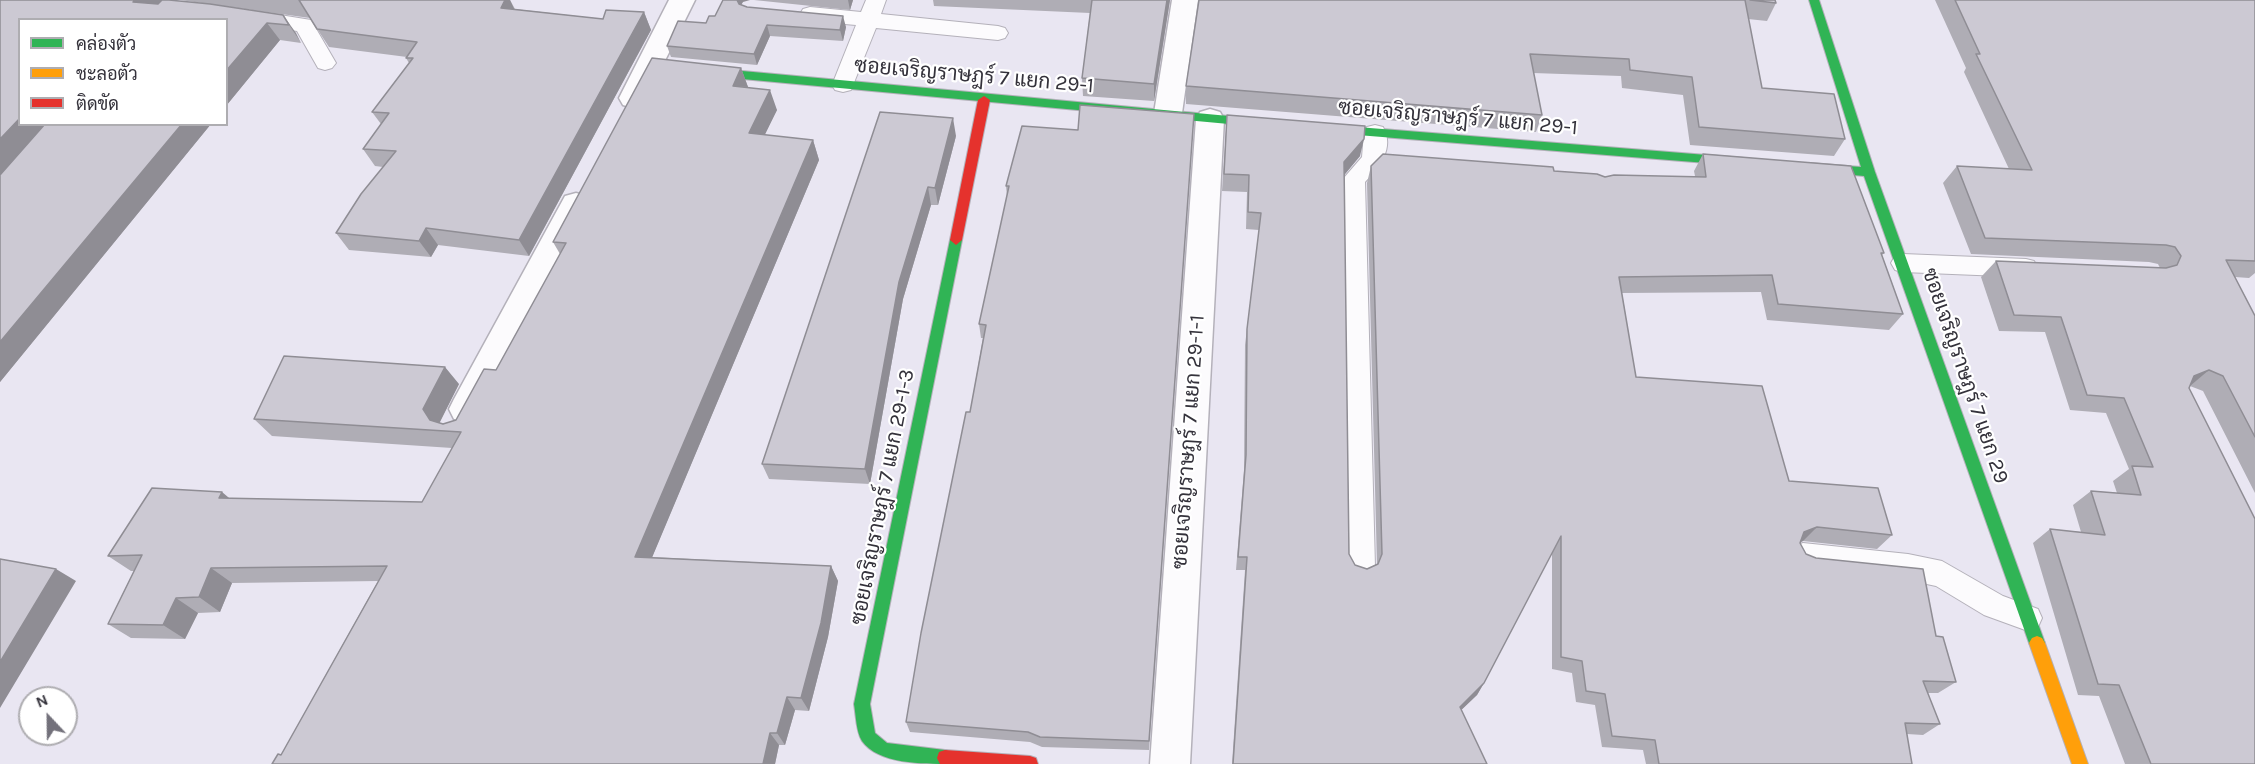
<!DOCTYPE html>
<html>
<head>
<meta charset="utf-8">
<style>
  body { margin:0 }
  #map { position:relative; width:2255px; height:764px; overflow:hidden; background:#e9e6f2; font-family:Karla,Sarabun,sans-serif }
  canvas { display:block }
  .legend { position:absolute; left:18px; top:18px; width:210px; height:108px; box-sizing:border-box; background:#fff; border:2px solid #aeadb1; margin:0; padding:8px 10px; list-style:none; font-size:18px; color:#34323b }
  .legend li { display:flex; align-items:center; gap:12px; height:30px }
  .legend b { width:30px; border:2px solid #aeadb1 }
  .north { position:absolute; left:18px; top:686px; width:60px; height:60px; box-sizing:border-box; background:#fff; border:2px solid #aeadb1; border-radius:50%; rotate:338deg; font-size:16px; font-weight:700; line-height:24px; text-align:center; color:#34323b }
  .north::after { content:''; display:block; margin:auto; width:21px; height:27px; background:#73717b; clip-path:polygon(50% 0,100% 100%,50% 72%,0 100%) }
</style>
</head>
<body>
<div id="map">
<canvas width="2255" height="764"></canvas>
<ul class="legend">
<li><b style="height:8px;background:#30b455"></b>คล่องตัว</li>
<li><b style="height:8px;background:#ff9f0a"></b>ชะลอตัว</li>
<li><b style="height:8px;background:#e5322d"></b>ติดขัด</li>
</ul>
<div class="north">N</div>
</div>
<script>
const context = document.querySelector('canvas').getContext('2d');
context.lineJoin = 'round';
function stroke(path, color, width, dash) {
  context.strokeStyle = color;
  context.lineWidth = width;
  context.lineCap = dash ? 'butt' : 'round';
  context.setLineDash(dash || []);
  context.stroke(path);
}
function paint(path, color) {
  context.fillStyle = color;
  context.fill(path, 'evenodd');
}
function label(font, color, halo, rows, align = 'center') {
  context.font = font + ' Karla,Sarabun,sans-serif';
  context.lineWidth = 4.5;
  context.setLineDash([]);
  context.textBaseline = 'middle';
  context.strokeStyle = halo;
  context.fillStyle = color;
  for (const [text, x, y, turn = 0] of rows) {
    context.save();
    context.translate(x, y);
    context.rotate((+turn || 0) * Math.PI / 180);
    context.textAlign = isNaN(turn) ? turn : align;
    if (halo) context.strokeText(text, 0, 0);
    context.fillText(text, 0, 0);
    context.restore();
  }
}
const lane = new Path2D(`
  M 866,0 L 886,0 L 881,14 L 998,26 L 1005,28 L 1008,33 L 1005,38 L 998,40 L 876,28 L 851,90 L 843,92 L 835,90 L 832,85 L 856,25 L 810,21 L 803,19 L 800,14 L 803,9 L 810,7 L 861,12 Z
  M 255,11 L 311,20 L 336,63 L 332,68 L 325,70 L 318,68 L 297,31 L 248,23 L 245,18 L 248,13 Z
  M 1375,125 L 1383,127 C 1395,148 1379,168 1365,182 L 1375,567 L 1371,576 L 1361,580 L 1351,576 L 1347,567 L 1343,179 L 1362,157 L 1364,133 L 1367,127 Z
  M 1903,254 L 2026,259 L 2034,261 L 2038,268 L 2034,275 L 2026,277 L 1903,272 L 1895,270 L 1891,263 L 1895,256 Z
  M 1803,543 L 1908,554 L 1942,561 L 2003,596 L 2038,609 L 2042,618 L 2038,627 L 2028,631 L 1984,615 L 1936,586 L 1908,580 L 1803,569 L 1793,565 L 1789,556 L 1793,547 Z`);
const street = new Path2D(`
  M 669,0 L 695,0 L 643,105 L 633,108 L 623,105 L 619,98 Z
  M 1172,0 L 1198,0 L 1182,113 L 1178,120 L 1168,123 L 1158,120 L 1154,113 Z
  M 1210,109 L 1220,112 L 1224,119 L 1190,764 L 1150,764 L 1196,119 L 1200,112 Z
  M 576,193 L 587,196 L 591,204 L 478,419 L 466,423 L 454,419 L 449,409 L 454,399 L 565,196 Z`);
const fast = new Path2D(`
  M 1809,0 L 1819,0 L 1875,172 L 2045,643 L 2042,648 L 2037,650 L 2032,648 L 2029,643 L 1864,176 L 1808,171 L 1802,167 L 1808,163 L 1861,167 Z
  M 699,67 L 1272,120 L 1278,124 L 1272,128 L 699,75 L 693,71 Z
  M 1320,124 L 1744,158 L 1750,162 L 1744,166 L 1320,132 L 1314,128 Z
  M 956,235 L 962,240 L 870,704 L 875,733 L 887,743 L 945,750 L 951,752 L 953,758 L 950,764 C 923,764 878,764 862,741 C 856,732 856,715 854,704 L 950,240 Z`);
const slow = new Path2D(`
  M 2037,636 L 2042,638 L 2045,643 L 2088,764 L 2072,764 L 2029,643 L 2032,638 Z`);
const jam = new Path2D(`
  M 984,96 L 990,100 L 962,240 L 956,245 L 950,240 L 978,100 Z
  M 945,750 L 1030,756 L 1036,758 L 1038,764 L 940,764 L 937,758 L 939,752 Z`);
const wall = new Path2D(`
  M 0,0 L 283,15 L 301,43 L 280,40 L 226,106 L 226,20 L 20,20 L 20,124 L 211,124 L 0,382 Z
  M 180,0 L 510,0 L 515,9 L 603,19 L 644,12 L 651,30 L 529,256 L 438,245 L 431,257 L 349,250 L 336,233 L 383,167 L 375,166 L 363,149 L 381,124 L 372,112 L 409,63 L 406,58 L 407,57 L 329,47 L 310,18 Z
  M 754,0 L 853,0 L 850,10 Z
  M 933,0 L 1170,0 L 1154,101 L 1083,96 L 1082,78 L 1090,13 L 934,6 Z
  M 1199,0 L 1775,0 L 1776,3 L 1767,21 L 1748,19 L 1762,88 L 1845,139 L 1834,156 L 1690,145 L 1683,95 L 1622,88 L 1621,76 L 1533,73 L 1542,115 L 1536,132 L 1186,104 L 1186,86 Z
  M 1935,0 L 2255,0 L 2255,273 L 2249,278 L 2235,277 L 2255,316 L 2255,493 L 2203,391 L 2190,386 L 2189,388 L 2255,764 L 2125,764 L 2099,696 L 2078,695 L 2033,543 L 2050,529 L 2081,532 L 2073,505 L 2091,491 L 2117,493 L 2113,481 L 2129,469 L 2106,413 L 2070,410 L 2045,332 L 1999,331 L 1981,277 L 1996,261 L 2160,268 L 2158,264 L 2149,262 L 1971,254 L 1943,183 L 1957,166 L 2009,169 L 1964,72 L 1966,68 Z
  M 743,2 L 741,5 L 747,7 L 846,27 L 843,41 L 770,36 L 757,65 L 671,57 L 667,46 Z
  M 741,68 L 748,87 L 777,110 L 764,135 L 813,140 L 819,160 L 652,557 L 831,566 L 838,581 L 828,637 L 809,711 L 795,710 L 785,745 L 779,745 L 775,764 L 272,764 L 281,755 L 378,581 L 232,583 L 220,612 L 198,613 L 185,639 L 131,638 L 108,624 L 134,571 L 131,571 L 108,556 L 229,498 L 422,502 L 452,448 L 272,436 L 254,419 L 459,384 L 439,423 L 443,424 L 456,420 L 496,370 L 560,254 L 553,242 Z
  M 1194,114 L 1149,750 L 1042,747 L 1030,742 L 910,732 L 906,722 L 970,412 L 983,338 L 981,338 L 979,324 L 1007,196 L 1006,186 L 1078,130 Z
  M 1227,115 L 1360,156 L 1344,175 L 1349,554 L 1355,565 L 1367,569 L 1377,564 L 1367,183 L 1371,166 L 1554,171 L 1605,177 L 1695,176 L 1694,171 L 1703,154 L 1884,253 L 1882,255 L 1903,314 L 1889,330 L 1767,320 L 1761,292 L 1622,293 L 1636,377 L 1789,481 L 1892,535 L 1877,549 L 1803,541 L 1801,542 L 1800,543 L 1806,554 L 1936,636 L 1956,682 L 1938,693 L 1927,693 L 1940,724 L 1923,735 L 1907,734 L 1912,764 L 1646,764 L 1643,750 L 1602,747 L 1595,705 L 1576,702 L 1572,673 L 1552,669 L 1552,552 L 1484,683 L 1477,695 L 1461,710 L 1487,764 L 1232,764 L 1245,570 L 1236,570 L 1244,470 L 1245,345 L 1259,230 L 1246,229 L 1247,192 L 1222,191 Z
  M 956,136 L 938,205 L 931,205 L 903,299 L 870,484 L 769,479 L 762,464 Z`);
const shadedWall = new Path2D(`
  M 135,0 L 167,0 L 148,20 L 133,2 Z
  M 505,0 L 510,0 L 516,13 L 501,8 Z
  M 737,0 L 750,0 L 743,2 L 739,8 Z
  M 848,0 L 853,0 L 850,10 Z
  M 1167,0 L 1170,0 L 1154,101 L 1154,84 Z
  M 644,12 L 651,30 L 529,256 L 519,240 Z
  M 283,15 L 296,33 L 301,43 L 289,25 Z
  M 843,16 L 846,27 L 843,41 L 840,30 Z
  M 267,23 L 280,40 L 226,106 L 226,71 Z
  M 767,25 L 770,36 L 757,65 L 754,54 Z
  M 741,68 L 748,87 L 733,86 Z
  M 770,90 L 777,110 L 756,153 L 749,133 Z
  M 20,118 L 20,124 L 47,124 L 0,176 L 0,139 Z
  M 953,118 L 956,136 L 938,205 L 935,188 Z
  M 182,124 L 211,124 L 0,382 L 0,342 Z
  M 1364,139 L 1360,156 L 1341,179 L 1344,162 Z
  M 813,140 L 819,160 L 646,572 L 635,557 Z
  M 928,187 L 931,205 L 903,299 L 870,484 L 865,469 L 899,282 Z
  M 426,228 L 438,245 L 431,257 L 419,241 Z
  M 445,367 L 459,384 L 438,426 L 430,420 L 423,409 Z
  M 2209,370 L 2190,386 L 2194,376 Z
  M 222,492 L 241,508 L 219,498 Z
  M 1817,527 L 1803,541 L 1791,546 L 1804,532 Z
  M 831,566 L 838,581 L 828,637 L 809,711 L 801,698 Z
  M 211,568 L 232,583 L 220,612 L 199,597 Z
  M 56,569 L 76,581 L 0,708 L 0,662 Z
  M 176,598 L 198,613 L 185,639 L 163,625 Z
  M 1484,683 L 1477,695 L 1453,718 L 1460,707 Z
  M 787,697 L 795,710 L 785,745 L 777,733 Z
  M 770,733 L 779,745 L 775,764 L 763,764 Z`);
const building = new Path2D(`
  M 0,0 L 135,0 L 133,2 L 158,4 L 162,0 L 169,0 L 210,4 L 283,15 L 289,25 L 267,23 L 226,71 L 226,20 L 20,20 L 20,118 L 0,139 Z
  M 299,0 L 505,0 L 501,8 L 603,19 L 606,10 L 644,12 L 519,240 L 426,228 L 419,241 L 336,233 L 361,194 L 396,151 L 363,149 L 389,113 L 372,112 L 413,58 L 406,58 L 417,42 L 317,29 Z
  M 723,0 L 737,0 L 739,4 L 747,7 L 843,16 L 840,30 L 767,25 L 754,54 L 667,46 L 678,21 L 706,23 L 709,16 L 715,16 Z
  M 1092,0 L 1167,0 L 1154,84 L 1082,78 Z
  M 1199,0 L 1745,0 L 1762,88 L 1834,94 L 1845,139 L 1699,127 L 1692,77 L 1630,70 L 1629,59 L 1530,54 L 1542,115 L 1186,86 Z
  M 1750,0 L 1775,0 L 1776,3 Z
  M 1955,0 L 2255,0 L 2255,261 L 2226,260 L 2255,316 L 2255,437 L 2223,376 L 2209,370 L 2194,376 L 2189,388 L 2255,519 L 2255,764 L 2151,764 L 2119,685 L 2098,684 L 2050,529 L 2105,535 L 2091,491 L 2141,495 L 2132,466 L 2153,467 L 2124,398 L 2087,395 L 2061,317 L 2014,315 L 1996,261 L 2166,268 L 2177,265 L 2181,256 L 2175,247 L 2166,245 L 1985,238 L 1957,166 L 2032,170 L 1976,54 L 1980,54 Z
  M 652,58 L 741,68 L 733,86 L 770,90 L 749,133 L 813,140 L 635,557 L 831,566 L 821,623 L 801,698 L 787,697 L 777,733 L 770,733 L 763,764 L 272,764 L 278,754 L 281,755 L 387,566 L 211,568 L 199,597 L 176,598 L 163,625 L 108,624 L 142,555 L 108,556 L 152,488 L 222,492 L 219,498 L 422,502 L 461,432 L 254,419 L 284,356 L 445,367 L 423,409 L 430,420 L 443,424 L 456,420 L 484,369 L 496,370 L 566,243 L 553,242 Z
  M 1080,105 L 1194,114 L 1149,741 L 1040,737 L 1028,732 L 906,722 L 921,633 L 966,412 L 970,412 L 986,325 L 979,324 L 1009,186 L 1006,186 L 1022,126 L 1078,130 Z
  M 880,112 L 953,118 L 935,188 L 928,187 L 899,282 L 865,469 L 762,464 Z
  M 1227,115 L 1365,126 L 1364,139 L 1344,162 L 1349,554 L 1355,565 L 1367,569 L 1378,564 L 1382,554 L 1371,166 L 1383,154 L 1553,167 L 1554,171 L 1597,174 L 1605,177 L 1614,175 L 1706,177 L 1703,154 L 1851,166 L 1884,253 L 1881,253 L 1903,314 L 1778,304 L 1772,275 L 1619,277 L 1636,377 L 1762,386 L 1789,481 L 1878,488 L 1892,535 L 1817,527 L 1804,532 L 1800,543 L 1806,554 L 1816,558 L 1923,569 L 1936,636 L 1943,637 L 1956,682 L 1923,681 L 1940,724 L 1905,723 L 1912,764 L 1659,764 L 1655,740 L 1612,736 L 1605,694 L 1586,691 L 1582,661 L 1561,657 L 1561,536 L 1484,683 L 1460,707 L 1487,764 L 1233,764 L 1247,557 L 1238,557 L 1246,455 L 1247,329 L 1261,213 L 1248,212 L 1249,175 L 1224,174 Z
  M 45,124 L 182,124 L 0,342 L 0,175 Z
  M 0,559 L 56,569 L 0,662 Z`);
const streetNames = [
  ["ซอยเจริญราษฎร์ 7 แยก 29-1",974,76,5],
  ["ซอยเจริญราษฎร์ 7 แยก 29-1",1458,118,5],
  ["ซอยเจริญราษฎร์ 7 แยก 29",1965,376,71],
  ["ซอยเจริญราษฎร์ 7 แยก 29-1-1",1189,442,-86],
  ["ซอยเจริญราษฎร์ 7 แยก 29-1-3",883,497,-79]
];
stroke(lane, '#b4b1ba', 2);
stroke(street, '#b4b1ba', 3);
stroke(fast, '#b4b1ba', 2);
stroke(slow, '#b4b1ba', 2);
stroke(jam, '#b4b1ba', 2);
paint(lane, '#fcfbfd');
paint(street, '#fcfbfd');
paint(fast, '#30b455');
paint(slow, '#ff9f0a');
paint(jam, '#e5322d');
paint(wall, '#afadb5');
paint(shadedWall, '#8f8d94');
paint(building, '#ccc9d3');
stroke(building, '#8f8d94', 1.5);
label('21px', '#34323b', '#fff', streetNames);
</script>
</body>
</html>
